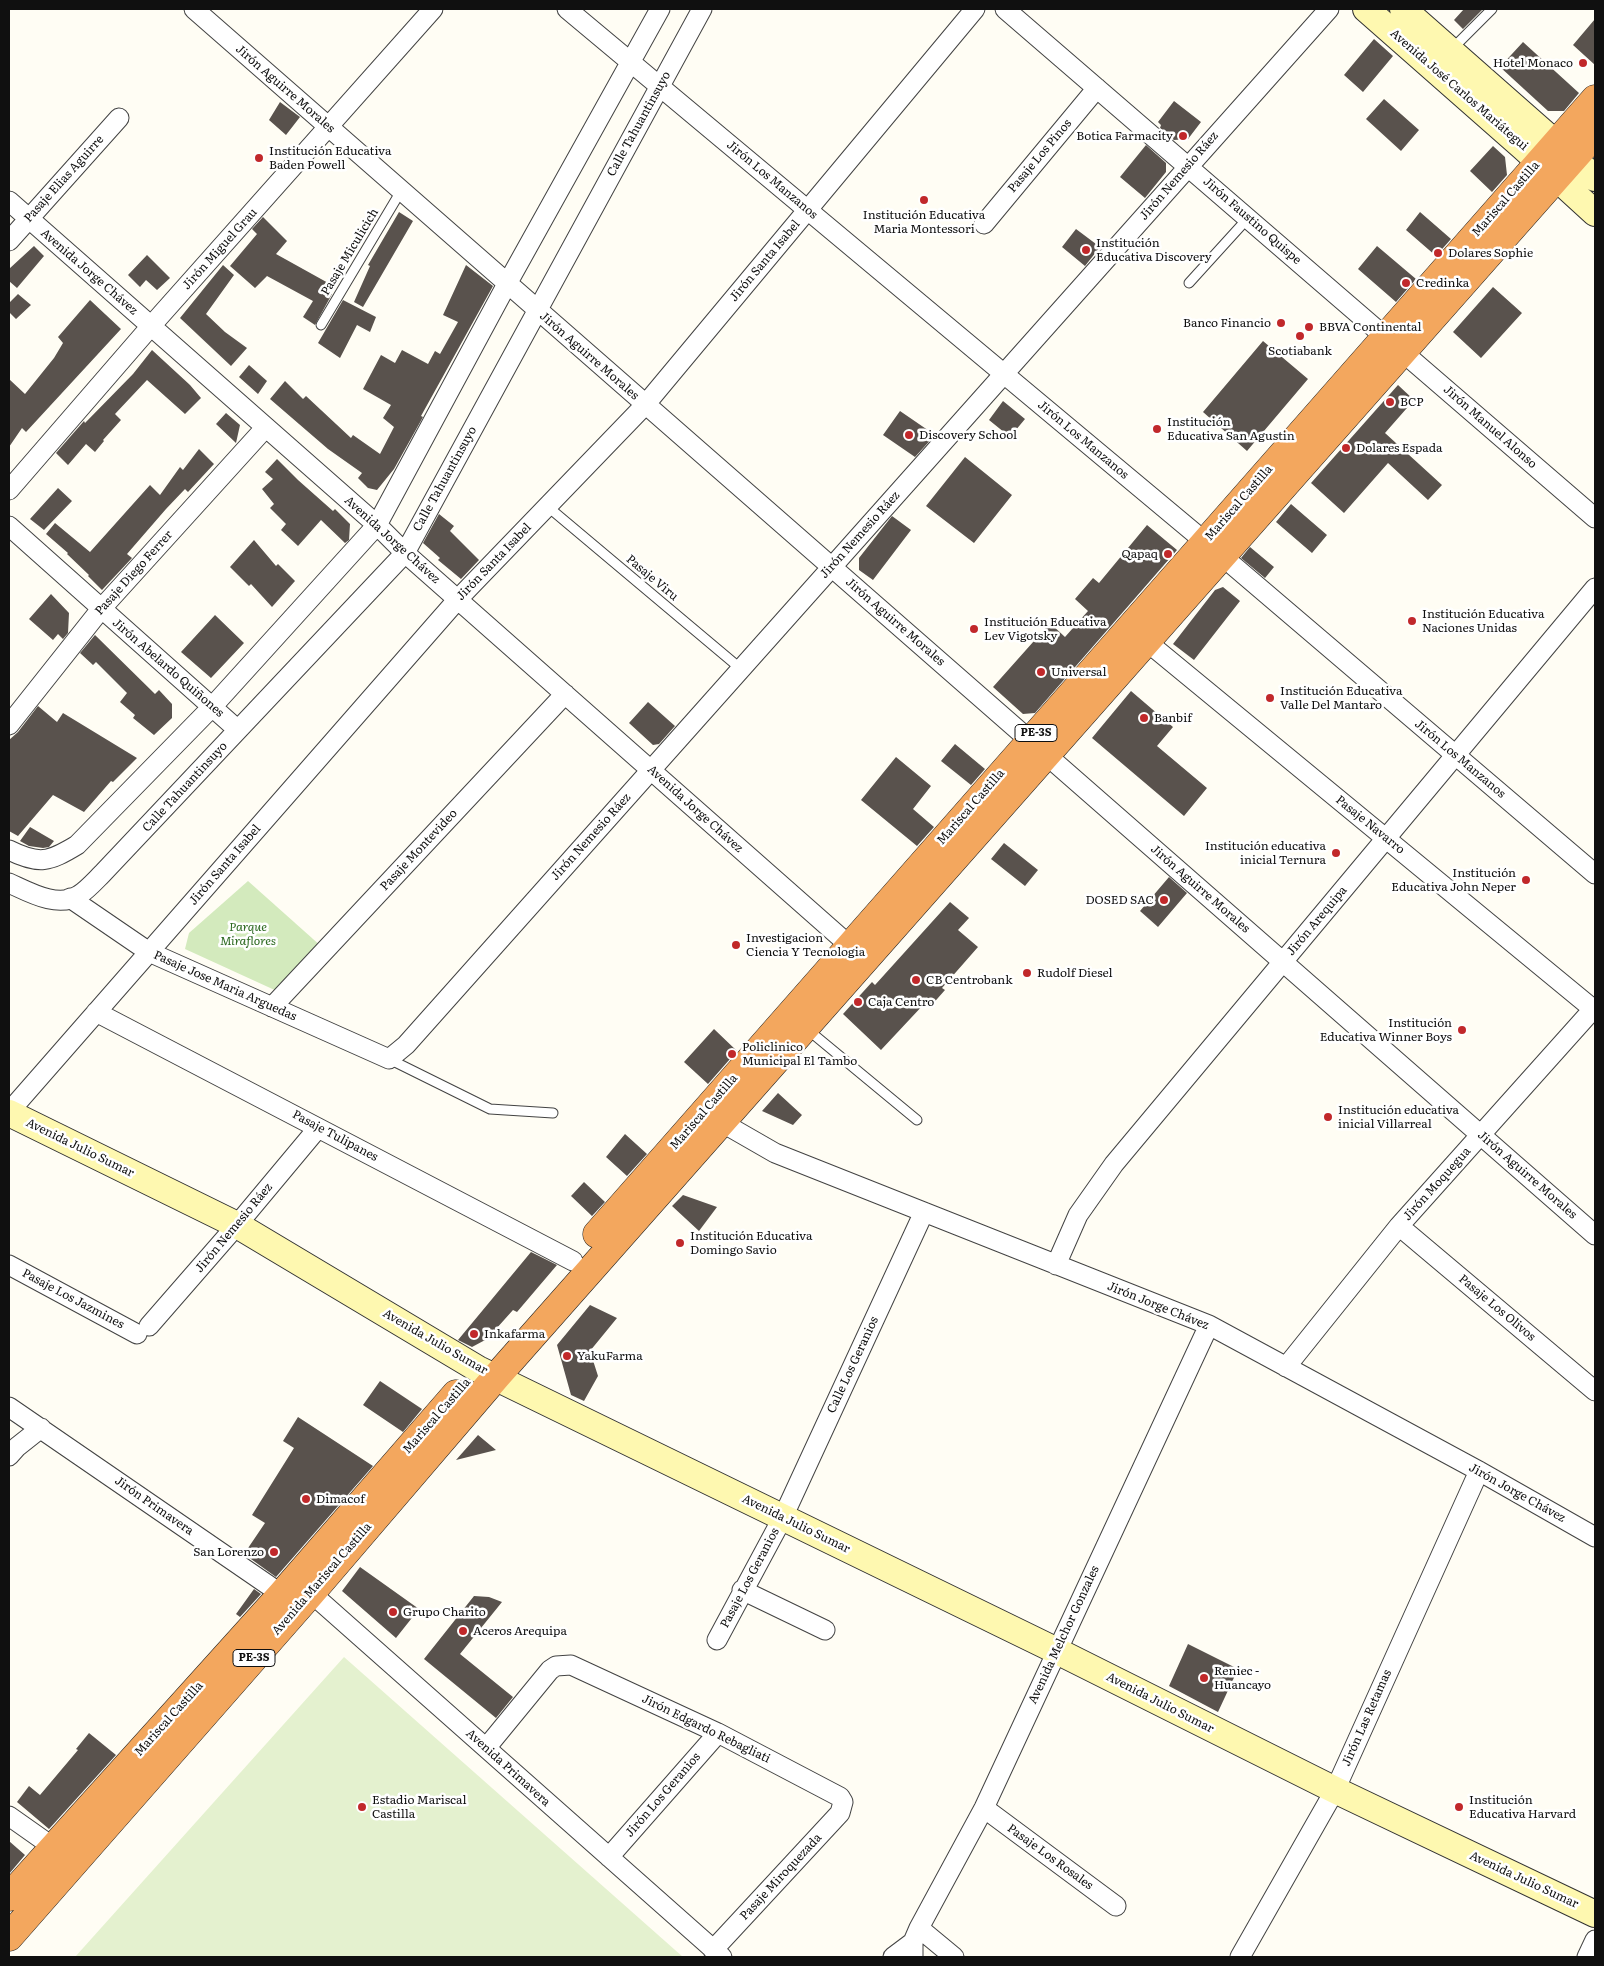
<!DOCTYPE html>
<html>
<head>
<meta charset="utf-8">
<style>
  body { margin:0 }
  #map { position:relative; width:1604px; height:1966px; overflow:hidden; background:#fffdf4; font-family:Literata,serif }
  canvas { display:block }
  .frame { position:absolute; inset:0; border:10px solid #101010; pointer-events:none }
</style>
</head>
<body>
<div id="map">
<canvas width="1604" height="1966"></canvas>
<div class="frame"></div>
</div>
<script>
const context = document.querySelector('canvas').getContext('2d');
context.lineJoin = 'round';
function paint(path, color) {
  context.fillStyle = color;
  context.fill(path, 'evenodd');
}
function stroke(path, color, width, dash) {
  context.strokeStyle = color;
  context.lineWidth = width;
  context.lineCap = dash ? 'butt' : 'round';
  context.setLineDash(dash || []);
  context.stroke(path);
}
function label(font, color, halo, rows, align = 'center') {
  context.font = font + ' Literata,serif';
  context.lineWidth = 5;
  context.setLineDash([]);
  context.textBaseline = 'middle';
  context.strokeStyle = halo;
  context.fillStyle = color;
  for (const [text, x, y, turn = 0] of rows) {
    context.save();
    context.translate(x, y);
    context.rotate((+turn || 0) * Math.PI / 180);
    context.textAlign = isNaN(turn) ? turn : align;
    if (halo) context.strokeText(text, 0, 0);
    context.fillText(text, 0, 0);
    context.restore();
  }
}
const green = new Path2D(`
  M 248,881 L 322,947 L 279,992 L 185,949 L 189,933 Z`);
const pitch = new Path2D(`
  M 344,1657 L 683,1957 L 75,1957 Z`);
const building = new Path2D(`
  M 1464,9 L 1483,9 L 1463,29 L 1454,20 Z
  M 1595,19 L 1595,65 L 1573,45 Z
  M 1374,39 L 1393,56 L 1363,92 L 1344,75 Z
  M 1523,42 L 1579,93 L 1564,111 L 1548,111 L 1500,67 Z
  M 1384,99 L 1419,130 L 1401,151 L 1366,119 Z
  M 1174,101 L 1201,122 L 1188,139 L 1174,140 L 1160,128 L 1161,125 L 1158,122 Z
  M 280,102 L 300,117 L 286,135 L 269,120 Z
  M 1146,145 L 1166,163 L 1166,172 L 1145,198 L 1120,177 Z
  M 1493,146 L 1505,157 L 1507,175 L 1492,192 L 1470,171 Z
  M 399,212 L 413,221 L 363,307 L 354,302 L 370,266 L 368,265 Z
  M 1420,212 L 1451,239 L 1436,256 L 1406,230 Z
  M 263,217 L 287,241 L 276,254 L 330,284 L 326,291 L 332,294 L 315,325 L 303,317 L 313,301 L 267,276 L 255,288 L 230,266 L 257,234 L 252,229 Z
  M 1076,229 L 1100,247 L 1085,266 L 1062,247 Z
  M 34,246 L 44,256 L 17,288 L 9,281 L 9,269 Z
  M 1377,246 L 1416,279 L 1396,302 L 1358,269 Z
  M 147,255 L 170,278 L 157,290 L 146,280 L 140,287 L 128,275 Z
  M 223,265 L 234,275 L 206,314 L 225,332 L 247,348 L 231,366 L 180,318 Z
  M 466,265 L 493,286 L 421,416 L 423,417 L 394,469 L 377,490 L 368,488 L 358,478 L 362,473 L 328,449 L 270,399 L 285,381 L 303,399 L 306,396 L 351,438 L 353,435 L 380,454 L 394,427 L 383,418 L 391,405 L 363,389 L 381,355 L 395,363 L 402,350 L 428,364 L 435,351 L 440,354 L 458,322 L 443,315 Z
  M 1493,287 L 1522,313 L 1481,358 L 1453,332 Z
  M 18,294 L 31,305 L 16,319 L 9,312 L 9,303 Z
  M 90,300 L 121,329 L 26,432 L 22,428 L 9,447 L 9,379 L 25,394 L 54,358 L 63,343 L 58,337 Z
  M 343,300 L 376,317 L 370,332 L 357,325 L 340,358 L 318,343 Z
  M 1263,341 L 1308,379 L 1247,451 L 1203,412 Z
  M 152,350 L 190,385 L 201,398 L 185,414 L 147,380 L 115,414 L 121,420 L 103,440 L 104,441 L 95,452 L 86,444 L 68,465 L 56,453 L 84,421 L 85,423 L 133,374 Z
  M 249,365 L 267,381 L 258,394 L 239,377 Z
  M 1398,385 L 1414,400 L 1385,433 L 1442,485 L 1428,500 L 1388,463 L 1344,513 L 1311,483 Z
  M 1003,401 L 1025,419 L 1010,437 L 989,420 Z
  M 900,411 L 935,435 L 915,457 L 883,435 Z
  M 226,413 L 240,425 L 236,443 L 216,424 Z
  M 199,449 L 214,464 L 188,492 L 185,489 L 166,509 L 127,554 L 132,558 L 102,590 L 88,576 L 89,575 L 67,554 L 68,553 L 46,534 L 55,523 L 90,552 L 150,485 L 160,495 L 180,467 L 183,470 Z
  M 965,457 L 1012,495 L 974,543 L 926,506 Z
  M 277,459 L 298,480 L 333,511 L 335,509 L 350,524 L 349,540 L 345,543 L 321,520 L 298,546 L 281,530 L 286,524 L 270,508 L 274,504 L 262,489 L 273,479 L 265,472 Z
  M 58,488 L 72,501 L 44,530 L 30,519 Z
  M 1291,504 L 1327,535 L 1312,553 L 1276,522 Z
  M 439,514 L 454,526 L 450,531 L 479,560 L 461,579 L 438,560 L 440,558 L 423,543 Z
  M 892,516 L 911,530 L 873,580 L 859,570 L 859,558 Z
  M 1147,525 L 1177,550 L 1035,713 L 1023,714 L 993,687 L 1050,623 L 1065,637 L 1088,611 L 1075,599 L 1093,578 L 1099,583 Z
  M 254,540 L 276,566 L 278,564 L 295,581 L 272,607 L 251,584 L 249,586 L 230,567 Z
  M 1250,547 L 1274,567 L 1265,578 L 1241,558 Z
  M 1223,587 L 1240,601 L 1194,660 L 1173,644 L 1215,590 Z
  M 51,594 L 69,613 L 68,633 L 63,639 L 58,634 L 53,640 L 29,619 Z
  M 215,615 L 244,643 L 211,678 L 181,652 Z
  M 95,635 L 155,694 L 159,690 L 172,704 L 172,718 L 154,735 L 133,718 L 135,715 L 120,702 L 127,693 L 96,662 L 93,665 L 80,653 Z
  M 1131,691 L 1173,727 L 1157,746 L 1207,788 L 1184,816 L 1092,738 Z
  M 648,702 L 675,726 L 659,744 L 653,745 L 629,723 Z
  M 38,706 L 57,722 L 63,713 L 137,758 L 113,782 L 111,781 L 84,812 L 53,795 L 18,836 L 9,831 L 9,740 L 18,732 Z
  M 955,744 L 985,769 L 971,785 L 941,761 Z
  M 896,757 L 931,786 L 913,809 L 934,827 L 917,846 L 861,800 Z
  M 30,827 L 54,841 L 49,847 L 43,848 L 29,846 L 20,841 Z
  M 1004,843 L 1038,870 L 1025,886 L 991,859 Z
  M 1169,877 L 1187,893 L 1158,927 L 1140,911 Z
  M 950,902 L 969,918 L 958,930 L 978,947 L 942,988 L 945,990 L 930,1007 L 925,1003 L 881,1050 L 843,1014 L 872,982 L 875,985 Z
  M 714,1029 L 737,1051 L 708,1084 L 684,1062 Z
  M 778,1093 L 802,1115 L 793,1125 L 762,1111 Z
  M 625,1134 L 647,1154 L 627,1176 L 606,1157 Z
  M 584,1182 L 605,1202 L 592,1216 L 571,1196 Z
  M 683,1195 L 717,1207 L 699,1231 L 672,1206 Z
  M 531,1252 L 557,1265 L 517,1312 L 513,1310 L 487,1339 L 472,1347 L 458,1340 Z
  M 590,1305 L 617,1318 L 590,1351 L 598,1376 L 584,1401 L 571,1395 L 557,1345 Z
  M 380,1381 L 422,1409 L 403,1432 L 363,1405 Z
  M 298,1417 L 373,1466 L 276,1577 L 244,1554 L 265,1523 L 252,1515 L 294,1448 L 283,1441 Z
  M 478,1435 L 496,1450 L 456,1460 Z
  M 360,1567 L 419,1609 L 396,1638 L 342,1591 Z
  M 254,1589 L 261,1594 L 240,1617 L 236,1614 Z
  M 474,1596 L 489,1597 L 502,1602 L 460,1654 L 513,1697 L 496,1718 L 424,1659 Z
  M 1188,1644 L 1238,1669 L 1218,1712 L 1169,1686 Z
  M 89,1733 L 116,1755 L 49,1829 L 17,1802 L 29,1786 L 40,1795 L 78,1750 L 76,1749 Z
  M 9,1841 L 25,1855 L 9,1874 Z`);
const lane = new Path2D(`
  M 1452,49 L 1492,9
  M 1189,283 L 1248,218
  M 321,325 L 401,191
  M 547,506 L 741,669
  M 807,1029 L 917,1120
  M 389,1059 L 490,1109 L 553,1113`);
const street = new Path2D(`
  M 194,9 L 1595,1235
  M 567,9 L 1222,556 L 1595,874
  M 1005,9 L 1595,518
  M 9,201 L 377,525 L 405,553 L 858,953
  M 984,224 L 1097,88
  M 9,241 L 119,118
  M 9,490 L 151,326 L 433,9
  M 9,526 L 238,730
  M 1146,641 L 1593,1009
  M 9,725 L 101,609 L 266,427
  M 9,850 C 39,865 49,862 77,845 L 212,707 L 377,525 L 507,284 L 660,9
  M 9,883 C 29,892 58,909 79,895 C 87,890 95,881 102,874 L 405,553 L 702,9
  M 70,898 L 149,952 L 389,1059 L 406,1045 L 1329,9
  M 272,1007 L 565,694
  M 96,1012 L 573,1261
  M 9,1112 L 458,599 L 645,405 L 975,9
  M 712,1116 L 721,1122 L 775,1153 L 1209,1325 L 1479,1471 L 1595,1537
  M 1399,1226 L 1595,1391
  M 9,1265 L 137,1334
  M 1056,1265 L 1078,1215 L 1114,1164 L 1595,588
  M 149,1326 L 237,1225 L 318,1128
  M 1286,1367 L 1399,1226 L 1595,1007
  M 9,1407 L 290,1600
  M 9,1456 L 17,1447 L 41,1428
  M 302,1585 L 722,1957
  M 742,1590 L 825,1630
  M 717,1640 L 783,1517 L 924,1212
  M 486,1748 L 550,1670 L 556,1666 L 571,1665 L 718,1733 L 840,1797 L 843,1802 L 840,1813 L 713,1950
  M 984,1808 L 1116,1906
  M 9,1816 L 53,1847
  M 609,1857 L 718,1733
  M 919,1928 L 954,1957
  M 893,1957 L 913,1942
  M 913,1957 L 913,1942 L 919,1928 L 984,1808 L 1209,1325
  M 1240,1957 L 1335,1790 L 1479,1471
  M 1587,1957 L 1595,1940`);
const secondary = new Path2D(`
  M 1366,9 L 1524,148 L 1595,213
  M 1403,9 L 1595,178
  M 9,1113 L 237,1225 L 478,1369 L 1057,1651 L 1335,1790 L 1595,1914`);
const highway = new Path2D(`
  M 597,1234 L 1595,99
  M 9,1897 L 282,1594 L 456,1394
  M 9,1937 L 311,1593 L 496,1377 L 1595,134`);
const markers = [
  [1583,63,5,"#c1282a"],
  [1183,136,5,"#c1282a"],
  [259,158,5,"#c1282a"],
  [924,200,5,"#c1282a"],
  [1086,250,5,"#c1282a"],
  [1438,253,5,"#c1282a"],
  [1406,283,5,"#c1282a"],
  [1281,323,5,"#c1282a"],
  [1309,327,5,"#c1282a"],
  [1300,336,5,"#c1282a"],
  [1390,402,5,"#c1282a"],
  [1157,429,5,"#c1282a"],
  [909,435,5,"#c1282a"],
  [1346,448,5,"#c1282a"],
  [1168,554,5,"#c1282a"],
  [1412,621,5,"#c1282a"],
  [974,629,5,"#c1282a"],
  [1041,672,5,"#c1282a"],
  [1270,698,5,"#c1282a"],
  [1144,718,5,"#c1282a"],
  [1336,853,5,"#c1282a"],
  [1526,880,5,"#c1282a"],
  [1164,900,5,"#c1282a"],
  [736,945,5,"#c1282a"],
  [1027,973,5,"#c1282a"],
  [916,980,5,"#c1282a"],
  [858,1002,5,"#c1282a"],
  [1462,1030,5,"#c1282a"],
  [732,1054,5,"#c1282a"],
  [1328,1117,5,"#c1282a"],
  [680,1243,5,"#c1282a"],
  [474,1334,5,"#c1282a"],
  [567,1356,5,"#c1282a"],
  [306,1499,5,"#c1282a"],
  [274,1552,5,"#c1282a"],
  [393,1612,5,"#c1282a"],
  [463,1631,5,"#c1282a"],
  [1204,1678,5,"#c1282a"],
  [362,1807,5,"#c1282a"],
  [1459,1807,5,"#c1282a"]
];
const shields = [
  [1036,733,42],
  [254,1658,42]
];
const shieldNames = [
  ["PE-3S",1036,733],
  ["PE-3S",254,1658]
];
const poiNames = [
  ["Hotel Monaco",1573,63,"right"],
  ["Botica Farmacity",1173,136,"right"],
  ["Institución Educativa",269,151],
  ["Baden Powell",269,165],
  ["Institución Educativa",924,215,"center"],
  ["Maria Montessori",924,229,"center"],
  ["Institución",1096,243],
  ["Educativa Discovery",1096,257],
  ["Dolares Sophie",1448,253],
  ["Credinka",1416,283],
  ["Banco Financio",1271,323,"right"],
  ["BBVA Continental",1319,327],
  ["Scotiabank",1300,351,"center"],
  ["BCP",1400,402],
  ["Institución",1167,422],
  ["Educativa San Agustin",1167,436],
  ["Discovery School",919,435],
  ["Dolares Espada",1356,448],
  ["Qapaq",1158,554,"right"],
  ["Institución Educativa",1422,614],
  ["Naciones Unidas",1422,628],
  ["Institución Educativa",984,622],
  ["Lev Vigotsky",984,636],
  ["Universal",1051,672],
  ["Institución Educativa",1280,691],
  ["Valle Del Mantaro",1280,705],
  ["Banbif",1154,718],
  ["Institución educativa",1326,846,"right"],
  ["inicial Ternura",1326,860,"right"],
  ["Institución",1516,873,"right"],
  ["Educativa John Neper",1516,887,"right"],
  ["DOSED SAC",1154,900,"right"],
  ["Investigacion",746,938],
  ["Ciencia Y Tecnologia",746,952],
  ["Rudolf Diesel",1037,973],
  ["CB Centrobank",926,980],
  ["Caja Centro",868,1002],
  ["Institución",1452,1023,"right"],
  ["Educativa Winner Boys",1452,1037,"right"],
  ["Policlinico",742,1047],
  ["Municipal El Tambo",742,1061],
  ["Institución educativa",1338,1110],
  ["inicial Villarreal",1338,1124],
  ["Institución Educativa",690,1236],
  ["Domingo Savio",690,1250],
  ["Inkafarma",484,1334],
  ["YakuFarma",577,1356],
  ["Dimacof",316,1499],
  ["San Lorenzo",264,1552,"right"],
  ["Grupo Charito",403,1612],
  ["Aceros Arequipa",473,1631],
  ["Reniec -",1214,1671],
  ["Huancayo",1214,1685],
  ["Estadio Mariscal",372,1800],
  ["Castilla",372,1814],
  ["Institución",1469,1800],
  ["Educativa Harvard",1469,1814]
];
const streetNames = [
  ["Jirón Aguirre Morales",285,89,41],
  ["Avenida José Carlos Mariátegui",1459,90,41],
  ["Calle Tahuantinsuyo",639,124,-61],
  ["Pasaje Los Pinos",1040,156,-50],
  ["Jirón Nemesio Ráez",1179,176,-49],
  ["Pasaje Elias Aguirre",64,179,-48],
  ["Jirón Los Manzanos",772,180,40],
  ["Mariscal Castilla",1506,199,-49],
  ["Jirón Faustino Quispe",1252,221,41],
  ["Jirón Miguel Grau",220,249,-48],
  ["Pasaje Miculicich",350,252,-59],
  ["Jirón Santa Isabel",765,261,-50],
  ["Avenida Jorge Chávez",89,272,41],
  ["Jirón Aguirre Morales",589,356,41],
  ["Jirón Manuel Alonso",1490,427,41],
  ["Jirón Los Manzanos",1083,440,40],
  ["Calle Tahuantinsuyo",445,479,-61],
  ["Mariscal Castilla",1239,503,-49],
  ["Jirón Nemesio Ráez",860,535,-48],
  ["Avenida Jorge Chávez",392,540,42],
  ["Jirón Santa Isabel",494,562,-46],
  ["Pasaje Diego Ferrer",134,573,-48],
  ["Pasaje Viru",652,578,40],
  ["Jirón Aguirre Morales",895,622,41],
  ["Jirón Abelardo Quiñones",168,668,41],
  ["Jirón Los Manzanos",1460,759,40],
  ["Calle Tahuantinsuyo",185,787,-47],
  ["Mariscal Castilla",971,807,-49],
  ["Avenida Jorge Chávez",695,809,42],
  ["Pasaje Navarro",1370,825,39],
  ["Jirón Nemesio Ráez",591,837,-48],
  ["Pasaje Montevideo",419,850,-47],
  ["Jirón Santa Isabel",225,865,-49],
  ["Jirón Aguirre Morales",1200,889,41],
  ["Jirón Arequipa",1317,921,-50],
  ["Pasaje Jose Maria Arguedas",225,986,24],
  ["Mariscal Castilla",704,1112,-49],
  ["Pasaje Tulipanes",335,1136,28],
  ["Avenida Julio Sumar",80,1148,26],
  ["Jirón Aguirre Morales",1527,1175,41],
  ["Jirón Moquegua",1437,1184,-48],
  ["Jirón Nemesio Ráez",234,1228,-50],
  ["Pasaje Los Jazmines",73,1299,28],
  ["Jirón Jorge Chávez",1158,1306,22],
  ["Pasaje Los Olivos",1497,1308,40],
  ["Avenida Julio Sumar",435,1342,30],
  ["Calle Los Geranios",853,1365,-65],
  ["Mariscal Castilla",437,1416,-49],
  ["Jirón Jorge Chávez",1517,1493,29],
  ["Jirón Primavera",154,1506,35],
  ["Avenida Julio Sumar",796,1524,26],
  ["Pasaje Los Geranios",750,1578,-62],
  ["Avenida Mariscal Castilla",322,1579,-49],
  ["Avenida Melchor Gonzales",1064,1635,-65],
  ["Avenida Julio Sumar",1160,1703,27],
  ["Jirón Las Retamas",1367,1718,-66],
  ["Mariscal Castilla",169,1719,-48],
  ["Jirón Edgardo Rebagliati",706,1729,26],
  ["Avenida Primavera",508,1768,42],
  ["Jirón Los Geranios",663,1795,-49],
  ["Pasaje Los Rosales",1050,1857,36],
  ["Pasaje Miroquezada",781,1877,-47],
  ["Avenida Julio Sumar",1524,1880,25]
];
const parkNames = [
  ["Parque",248,927],
  ["Miraflores",248,941]
];
paint(green, '#d3eabd');
paint(pitch, '#e4f1cf');
paint(building, '#59524d');
stroke(lane, '#434343', 11);
stroke(street, '#434343', 21);
stroke(secondary, '#323232', 28);
stroke(highway, '#212121', 29);
stroke(lane, '#fff', 9);
stroke(street, '#fff', 19);
stroke(secondary, '#fef8b0', 26);
stroke(highway, '#f3a75e', 28);
for (const [x, y, r, color] of markers) {
  const dot = new Path2D();
  dot.arc(x, y, r, 0, 2 * Math.PI);
  context.fillStyle = color;
  context.fill(dot);
  stroke(dot, '#fff', 2);
}
for (const [x, y, w] of shields) {
  const box = new Path2D();
  box.roundRect(x - w / 2, y - 8.5, w, 17, 4);
  context.fillStyle = '#fff';
  context.fill(box);
  stroke(box, '#101010', 1);
}
label('bold 11px', '#101010', null, shieldNames);
label('12px', '#101010', '#fff', poiNames, 'left');
label('12px', '#101010', '#fff', streetNames);
label('italic 12px', '#2c6920', '#fff', parkNames);
</script>
</body>
</html>
